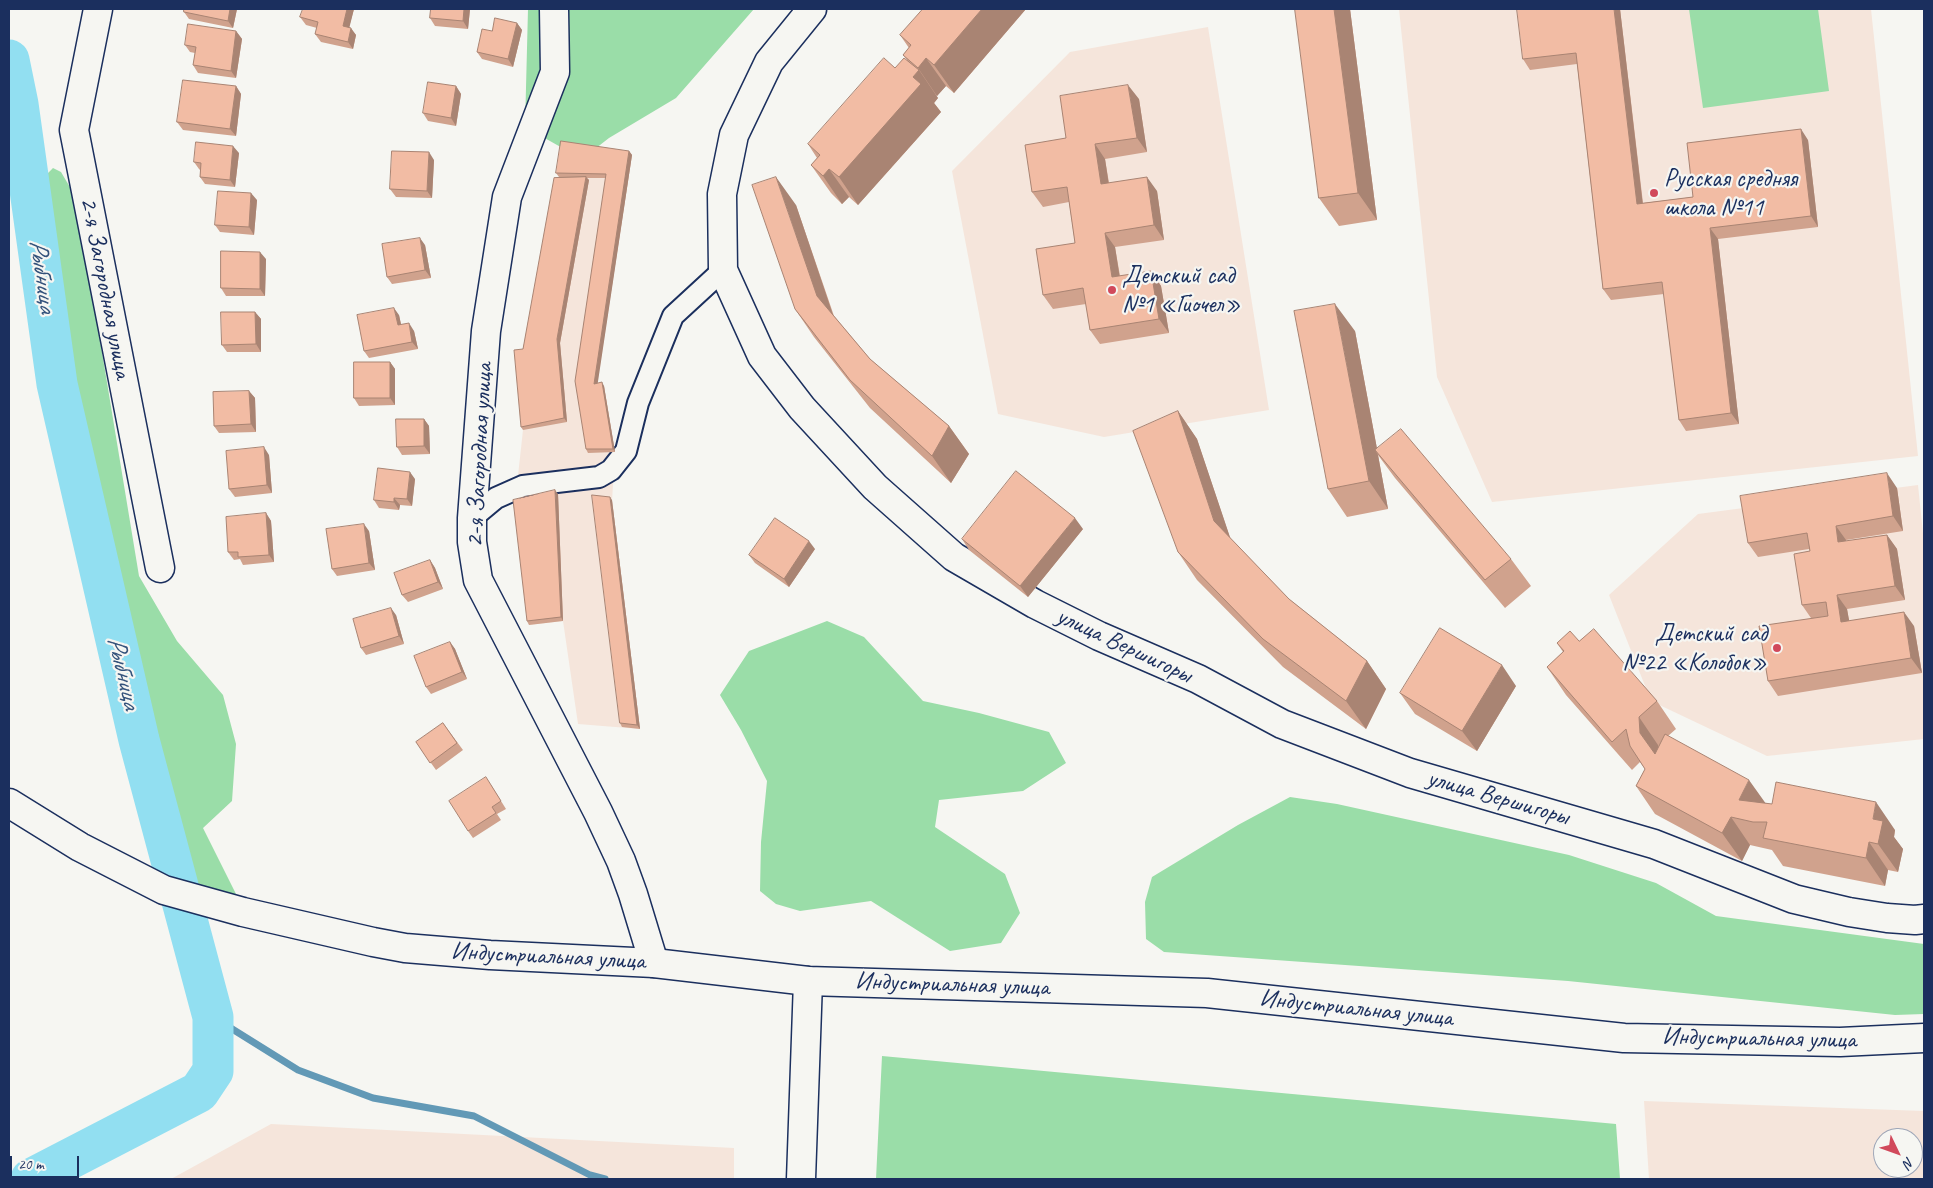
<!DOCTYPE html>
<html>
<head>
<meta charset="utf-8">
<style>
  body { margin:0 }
  #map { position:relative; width:1933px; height:1188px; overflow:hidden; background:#f6f6f2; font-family:Caveat,sans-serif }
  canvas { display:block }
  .frame { position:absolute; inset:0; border:10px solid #1b2f5e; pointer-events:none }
  .north { position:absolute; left:1873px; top:1128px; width:50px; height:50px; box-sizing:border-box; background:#f6f6f2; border:1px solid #9ea6b7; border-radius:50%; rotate:132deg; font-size:14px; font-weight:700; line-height:20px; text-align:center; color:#1b2f5e }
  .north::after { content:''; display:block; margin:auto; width:18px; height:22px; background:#d1495b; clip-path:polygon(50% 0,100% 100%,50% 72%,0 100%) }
  .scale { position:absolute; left:10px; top:1156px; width:69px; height:22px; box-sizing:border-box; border:2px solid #1b2f5e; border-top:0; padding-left:6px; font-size:15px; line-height:18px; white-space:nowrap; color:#1b2f5e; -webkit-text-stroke:4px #f6f6f2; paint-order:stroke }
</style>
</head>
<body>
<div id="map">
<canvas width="1933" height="1188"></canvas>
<div class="frame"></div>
<div class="north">N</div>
<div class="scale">20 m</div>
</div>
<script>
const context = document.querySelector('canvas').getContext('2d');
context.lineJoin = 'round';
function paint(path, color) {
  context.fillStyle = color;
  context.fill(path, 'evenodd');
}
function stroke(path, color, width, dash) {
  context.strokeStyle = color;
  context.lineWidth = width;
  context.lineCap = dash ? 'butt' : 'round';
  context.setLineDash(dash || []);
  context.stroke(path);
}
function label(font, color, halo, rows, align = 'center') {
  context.font = font + ' Caveat,sans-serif';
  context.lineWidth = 4.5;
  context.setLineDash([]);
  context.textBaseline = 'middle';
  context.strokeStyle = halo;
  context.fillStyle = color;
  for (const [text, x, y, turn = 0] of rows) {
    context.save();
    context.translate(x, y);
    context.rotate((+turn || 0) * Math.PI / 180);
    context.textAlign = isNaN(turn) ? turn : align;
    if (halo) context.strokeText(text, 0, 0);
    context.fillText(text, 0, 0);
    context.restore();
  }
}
const built = new Path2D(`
  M 1399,9 L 1871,9 L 1918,456 L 1492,502 L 1437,377 Z
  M 1208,27 L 1269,410 L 1104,437 L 998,414 L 952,171 L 1070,52 Z
  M 632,155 L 597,387 L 604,386 L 615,452 L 612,501 L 640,729 L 578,724 L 563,621 L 529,625 L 515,503 L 523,430 L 516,354 L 526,353 L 556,181 L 559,177 Z
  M 1918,485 L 1924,543 L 1924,739 L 1767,756 L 1651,701 L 1609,595 L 1698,514 Z
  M 1644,1101 L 1924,1111 L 1924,1179 L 1649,1179 ZM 1883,1138 L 1913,1138 L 1913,1168 L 1883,1168 Z
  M 271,1124 L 734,1148 L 734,1179 L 171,1179 Z`);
const green = new Path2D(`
  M 528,9 L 754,9 L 676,98 L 609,138 L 582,159 L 525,127 Z
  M 1689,9 L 1818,9 L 1829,91 L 1703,108 Z
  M 53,168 L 61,172 L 71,189 L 96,316 L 139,576 L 177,641 L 223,695 L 236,744 L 232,801 L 203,828 L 236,894 L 227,901 L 200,898 L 185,875 L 177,856 L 163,807 L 64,368 L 46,175 Z
  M 827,621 L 864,637 L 923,701 L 979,713 L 1049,732 L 1066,763 L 1023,791 L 939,800 L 935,827 L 1005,874 L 1020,913 L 1001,943 L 950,951 L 871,901 L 800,911 L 776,904 L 760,891 L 761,842 L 767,781 L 741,730 L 720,695 L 749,651 Z
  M 1290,797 L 1337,804 L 1569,855 L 1656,883 L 1716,916 L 1924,944 L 1924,1014 L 1895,1015 L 1568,981 L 1164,952 L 1146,939 L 1145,902 L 1152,877 L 1238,825 Z
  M 882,1056 L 1616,1124 L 1620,1179 L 876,1179 Z`);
const stream = new Path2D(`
  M 213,1017 L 298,1070 L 373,1098 L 474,1116 L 590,1175 L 605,1179`);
const river = new Path2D(`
  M 9,60 L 18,104 L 57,384 L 139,740 L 213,1017 L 213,1071 L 199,1092 L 31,1179`);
const pedestrian = new Path2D(`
  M 472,518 L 496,498 L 523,486 L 599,477 L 611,470 L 626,451 L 638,403 L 673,316 L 723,270`);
const minor = new Path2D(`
  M 98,9 L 74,130 L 160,568
  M 554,9 L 555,72 L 507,197 L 486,331 L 472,518 L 472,542 L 478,580 L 598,812 L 621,861 L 633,894 L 654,963
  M 812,9 L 769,62 L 734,135 L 722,194 L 723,270 L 762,356 L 802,408 L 875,487 L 954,557 L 1035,604 L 1099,636 L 1198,679 L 1282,724 L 1410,773 L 1654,844 L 1794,899 L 1849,912 L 1887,918 L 1915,920 L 1924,919`);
const tertiary = new Path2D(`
  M 801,1179 L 808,981`);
const secondary = new Path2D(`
  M 9,803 L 80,847 L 164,890 L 243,912 L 373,942 L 405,948 L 490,955 L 654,963 L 808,981 L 1207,993 L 1624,1038 L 1840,1042 L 1924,1038`);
const wall = new Path2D(`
  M 184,9 L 237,9 L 233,28 L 189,19 L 184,12 Z
  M 354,9 L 349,27 L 356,35 L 353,49 L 321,42 L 315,34 L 317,28 L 306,25 L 300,17 Z
  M 431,9 L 470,9 L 468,29 L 435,26 L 430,18 Z
  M 923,9 L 1026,9 L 954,93 L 946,86 L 937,96 L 935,94 L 938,98 L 934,103 L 941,112 L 858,205 L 849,197 L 842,204 L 831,193 L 811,165 L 817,158 L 808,144 L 895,68 L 907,60 L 903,55 L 909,48 L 900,35 Z
  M 1295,9 L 1350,9 L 1377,220 L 1339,226 L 1319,198 Z
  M 1620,9 L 1643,203 L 1693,197 L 1808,140 L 1818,227 L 1718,239 L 1739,424 L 1686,431 L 1679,420 L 1664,294 L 1611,300 L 1603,289 L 1577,64 L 1530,70 L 1523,59 Z
  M 517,23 L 522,30 L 513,67 L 482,59 L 477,52 Z
  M 236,31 L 242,39 L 236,78 L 198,73 L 193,65 L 195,53 L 190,52 L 185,45 Z
  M 236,86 L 241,94 L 236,136 L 183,130 L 177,122 Z
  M 456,86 L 461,94 L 456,126 L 428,121 L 423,113 Z
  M 1139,99 L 1147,152 L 1105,159 L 1109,183 L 1157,191 L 1164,240 L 1115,247 L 1120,276 L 1151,271 L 1161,286 L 1169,333 L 1100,344 L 1090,330 L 1086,304 L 1053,309 L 1043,295 L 1075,243 L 1069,202 L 1043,207 L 1032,192 Z
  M 629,151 L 632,155 L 597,383 L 604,386 L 615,452 L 588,453 L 586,449 L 606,178 L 587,178 L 589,180 L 560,343 L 567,422 L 523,430 L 521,427 L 523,349 L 559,177 L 556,173 Z
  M 239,153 L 235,187 L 205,184 L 200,177 L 200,170 L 199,169 L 194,162 Z
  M 434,160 L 432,198 L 396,197 L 390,189 Z
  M 257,200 L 254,235 L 220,232 L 215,225 Z
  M 796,205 L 834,316 L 870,359 L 949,426 L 969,454 L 951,483 L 870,408 L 814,337 L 795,309 Z
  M 425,245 L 431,278 L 392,284 L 387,277 Z
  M 266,259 L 265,296 L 226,296 L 221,288 Z
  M 255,312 L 261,319 L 261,352 L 227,352 L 222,345 Z
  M 399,315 L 401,325 L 414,331 L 418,349 L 369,358 L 364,351 Z
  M 1355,331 L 1377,449 L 1511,559 L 1531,586 L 1505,608 L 1395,478 L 1378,455 L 1388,509 L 1347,517 L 1328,489 Z
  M 390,362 L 395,369 L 395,405 L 359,406 L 354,398 Z
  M 249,391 L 255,398 L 256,432 L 219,433 L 214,426 Z
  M 1178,411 L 1197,439 L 1230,538 L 1289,599 L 1367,661 L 1386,689 L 1366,729 L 1283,667 L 1197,580 L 1178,552 Z
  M 424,419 L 429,426 L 430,454 L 402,455 L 397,447 Z
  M 269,455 L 272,493 L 235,497 L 229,489 Z
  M 415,479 L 412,506 L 400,505 L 399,510 L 379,508 L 374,500 Z
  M 1897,488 L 1903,531 L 1846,540 L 1846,541 L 1887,535 L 1897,549 L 1905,600 L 1847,609 L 1849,621 L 1914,626 L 1922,673 L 1778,696 L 1768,681 L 1811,618 L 1802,605 L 1810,551 L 1809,549 L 1758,557 L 1748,543 Z
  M 558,494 L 563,621 L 529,625 L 527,621 Z
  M 612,500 L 640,729 L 622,727 L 620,723 Z
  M 266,513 L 271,521 L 274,562 L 243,565 L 240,559 L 234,560 L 228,552 Z
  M 1083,529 L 1028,597 L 969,550 L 962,539 Z
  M 369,531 L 375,570 L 337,576 L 332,569 Z
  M 815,549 L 789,587 L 755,563 L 749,555 Z
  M 430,560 L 435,568 L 443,589 L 408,602 L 402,595 Z
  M 396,615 L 404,644 L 366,655 L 361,648 Z
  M 1579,641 L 1657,701 L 1676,729 L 1668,736 L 1765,803 L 1895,830 L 1894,837 L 1903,849 L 1898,872 L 1888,870 L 1885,886 L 1783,866 L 1772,850 L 1750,845 L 1742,861 L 1655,814 L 1636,786 L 1645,769 L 1640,762 L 1632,770 L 1566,695 L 1547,667 L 1563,652 L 1557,643 Z
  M 450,642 L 455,649 L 467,679 L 431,694 L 426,687 Z
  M 1516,686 L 1477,751 L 1415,714 L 1400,693 Z
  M 443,723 L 463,750 L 436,770 L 416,742 Z
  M 491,785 L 506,809 L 497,814 L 501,820 L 473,838 L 468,831 Z`);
const shadedWall = new Path2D(`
  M 230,9 L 237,9 L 233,28 L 228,21 Z
  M 347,9 L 354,9 L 348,33 L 343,26 Z
  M 464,9 L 470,9 L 468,29 L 463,21 Z
  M 982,9 L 1026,9 L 954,93 L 934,65 Z
  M 1334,9 L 1350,9 L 1377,220 L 1358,193 Z
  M 1614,9 L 1620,9 L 1644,215 L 1637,204 Z
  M 517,23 L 522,30 L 513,67 L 508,59 Z
  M 351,28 L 356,35 L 353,49 L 348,42 Z
  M 236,31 L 242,39 L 236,78 L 231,71 Z
  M 926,58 L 946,86 L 937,96 L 918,68 Z
  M 919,70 L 938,98 L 934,103 L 941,112 L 858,205 L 839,177 L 913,77 Z
  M 1128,85 L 1139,99 L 1147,152 L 1137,138 Z
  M 236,86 L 241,94 L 236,136 L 230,129 Z
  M 456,86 L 461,94 L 456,126 L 451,118 Z
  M 1801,129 L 1808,140 L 1818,227 L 1811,216 Z
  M 1095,144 L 1105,159 L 1111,199 L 1101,184 Z
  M 233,146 L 239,153 L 235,187 L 230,180 Z
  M 629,151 L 632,155 L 597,388 L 594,384 Z
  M 429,152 L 434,160 L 432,198 L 427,191 Z
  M 829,169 L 849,197 L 842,204 L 823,176 Z
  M 586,177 L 589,180 L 560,343 L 567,422 L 564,418 L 557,339 Z
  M 776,177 L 796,205 L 836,324 L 817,296 Z
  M 1147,177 L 1157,191 L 1164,240 L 1154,225 Z
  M 251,193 L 257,200 L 254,235 L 249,227 Z
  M 1710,228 L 1718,239 L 1739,424 L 1731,413 Z
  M 1105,233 L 1115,247 L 1122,292 L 1112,277 Z
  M 420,238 L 425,245 L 431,278 L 425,270 Z
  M 260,252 L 266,259 L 265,296 L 260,289 Z
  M 1151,271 L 1161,286 L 1169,333 L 1159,319 Z
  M 1335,304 L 1355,331 L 1378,454 L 1375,450 L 1378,455 L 1388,509 L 1369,481 Z
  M 394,308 L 399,315 L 403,333 L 398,325 Z
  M 255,312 L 261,319 L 261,352 L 256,344 Z
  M 409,323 L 414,331 L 418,349 L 412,342 Z
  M 390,362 L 395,369 L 395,405 L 390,398 Z
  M 602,382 L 604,386 L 615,452 L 613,449 Z
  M 249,391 L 255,398 L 256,432 L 251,424 Z
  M 1178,411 L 1197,439 L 1234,549 L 1214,521 Z
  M 424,419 L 429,426 L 430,454 L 424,446 Z
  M 949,426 L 969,454 L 951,483 L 932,456 Z
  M 264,447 L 269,455 L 272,493 L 267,485 Z
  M 410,472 L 415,479 L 412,506 L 407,499 Z
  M 1887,473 L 1897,488 L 1903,531 L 1893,516 Z
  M 555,490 L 558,494 L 563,621 L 561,617 Z
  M 610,497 L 612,500 L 640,729 L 637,725 Z
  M 394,498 L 400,505 L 399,510 L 394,502 Z
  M 266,513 L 271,521 L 274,562 L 269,555 Z
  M 1075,518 L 1083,529 L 1028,597 L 1020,586 Z
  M 364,524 L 369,531 L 375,570 L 369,563 Z
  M 1836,526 L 1846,540 L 1848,557 L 1838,542 Z
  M 1887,535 L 1897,549 L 1905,600 L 1895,586 Z
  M 809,541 L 815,549 L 789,587 L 784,579 Z
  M 430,560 L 435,568 L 443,589 L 438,582 Z
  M 1837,595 L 1847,609 L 1852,636 L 1841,622 Z
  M 391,608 L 396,615 L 404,644 L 399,636 Z
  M 1904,612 L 1914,626 L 1922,673 L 1911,658 Z
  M 450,642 L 455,649 L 467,679 L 462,672 Z
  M 1367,661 L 1386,689 L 1366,729 L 1346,701 Z
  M 1502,665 L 1516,686 L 1477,751 L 1462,731 Z
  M 1639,717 L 1658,745 L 1659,760 L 1640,733 Z
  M 1749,780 L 1769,808 L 1739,800 Z
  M 1876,802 L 1895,830 L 1894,837 L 1903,849 L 1898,872 L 1878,844 L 1873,819 Z
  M 1731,817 L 1750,845 L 1742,861 L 1722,833 Z
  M 1869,842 L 1888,870 L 1885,886 L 1866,858 Z`);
const building = new Path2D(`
  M 184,9 L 230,9 L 228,21 L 184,12 Z
  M 303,9 L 347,9 L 343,26 L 351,28 L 348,42 L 315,34 L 318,22 L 300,17 Z
  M 431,9 L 464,9 L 463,21 L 430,18 Z
  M 923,9 L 982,9 L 934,65 L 926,58 L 918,68 L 903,55 L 911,45 L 900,35 Z
  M 1295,9 L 1334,9 L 1358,193 L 1319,198 Z
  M 1517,9 L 1614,9 L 1637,204 L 1693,197 L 1687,143 L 1801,129 L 1811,216 L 1710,228 L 1731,413 L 1679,420 L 1662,282 L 1603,289 L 1576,53 L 1523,59 Z
  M 495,18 L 517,23 L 508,59 L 477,52 L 482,29 L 492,31 Z
  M 188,24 L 236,31 L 231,71 L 193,65 L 196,47 L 185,45 Z
  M 884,58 L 895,68 L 904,58 L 919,70 L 913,77 L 921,84 L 839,177 L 829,169 L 823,176 L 811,165 L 820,155 L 808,144 Z
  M 183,80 L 236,86 L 230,129 L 177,122 Z
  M 428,82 L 456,86 L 451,118 L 423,113 Z
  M 1128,85 L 1137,138 L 1095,144 L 1101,184 L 1147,177 L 1154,225 L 1105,233 L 1112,277 L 1151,271 L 1159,319 L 1090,330 L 1083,288 L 1043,295 L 1036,249 L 1075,243 L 1067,187 L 1032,192 L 1025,145 L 1066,138 L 1060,96 Z
  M 561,141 L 629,151 L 594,384 L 602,382 L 613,449 L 586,449 L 575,381 L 606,174 L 556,173 Z
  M 196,142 L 233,146 L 230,180 L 200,177 L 201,163 L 194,162 Z
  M 392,151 L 429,152 L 427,191 L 390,189 Z
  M 586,177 L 557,339 L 564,418 L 521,427 L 514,350 L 523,349 L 554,178 Z
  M 776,177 L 817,296 L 870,359 L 949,426 L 932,456 L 850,380 L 795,309 L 752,185 Z
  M 218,191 L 251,193 L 249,227 L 215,225 Z
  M 420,238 L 425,270 L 387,277 L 382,244 Z
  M 221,251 L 260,252 L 260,289 L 221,288 Z
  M 1335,304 L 1369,481 L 1328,489 L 1294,311 Z
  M 394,308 L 398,325 L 409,323 L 412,342 L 364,351 L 357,315 Z
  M 221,312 L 255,312 L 256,344 L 222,345 Z
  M 354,362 L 390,362 L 390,398 L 354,398 Z
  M 249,391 L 251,424 L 214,426 L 213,392 Z
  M 1178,411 L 1214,521 L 1289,599 L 1367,661 L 1346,701 L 1263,639 L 1178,552 L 1133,431 Z
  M 396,419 L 424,419 L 424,446 L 397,447 Z
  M 1401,429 L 1511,559 L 1485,580 L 1375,450 Z
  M 264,447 L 267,485 L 229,489 L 226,451 Z
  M 378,468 L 410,472 L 407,499 L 394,498 L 394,502 L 374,500 Z
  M 1016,471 L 1075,518 L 1020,586 L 962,539 Z
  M 1887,473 L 1893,516 L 1836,526 L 1838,542 L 1887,535 L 1895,586 L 1837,595 L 1841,622 L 1904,612 L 1911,658 L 1768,681 L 1759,626 L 1828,616 L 1826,602 L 1802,605 L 1794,554 L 1810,551 L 1807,533 L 1748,543 L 1740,496 Z
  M 555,490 L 561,617 L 527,621 L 513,500 Z
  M 592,495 L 610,497 L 637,725 L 620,723 Z
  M 266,513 L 269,555 L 238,557 L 238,552 L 228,552 L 226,517 Z
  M 775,518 L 809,541 L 784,579 L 749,555 Z
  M 364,524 L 369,563 L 332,569 L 326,529 Z
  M 430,560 L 438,582 L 402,595 L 394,573 Z
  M 391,608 L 399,636 L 361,648 L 353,619 Z
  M 1440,628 L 1502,665 L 1462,731 L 1400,693 Z
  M 1594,629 L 1657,701 L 1639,717 L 1640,733 L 1655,754 L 1665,734 L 1749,780 L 1739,800 L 1772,804 L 1776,782 L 1876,802 L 1873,819 L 1883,821 L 1878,844 L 1869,842 L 1866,858 L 1763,838 L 1767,822 L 1753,822 L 1731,817 L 1722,833 L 1636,786 L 1645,769 L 1630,746 L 1626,729 L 1612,742 L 1547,667 L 1564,651 L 1557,643 L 1570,631 L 1579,641 Z
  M 450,642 L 462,672 L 426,687 L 414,656 Z
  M 443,723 L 457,743 L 430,763 L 416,742 Z
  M 486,777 L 501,801 L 492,807 L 496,813 L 468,831 L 449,801 Z`);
const markers = [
  [1654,193,5,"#d1495b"],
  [1112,290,5,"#d1495b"],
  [1777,648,5,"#d1495b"]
];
const poiNames = [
  ["Русская средняя",1664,179],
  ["школа №11",1664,208],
  ["Детский сад",1122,276],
  ["№1 «Гиочел»",1122,305],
  ["Детский сад",1767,634,"right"],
  ["№22 «Колобок»",1767,663,"right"]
];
const streetNames = [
  ["2-я Загородная улица",105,288,79],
  ["2-я Загородная улица",480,455,-87],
  ["улица Вершигоры",1124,646,25],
  ["улица Вершигоры",1498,798,16],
  ["Индустриальная улица",548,957,3],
  ["Индустриальная улица",952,985,2],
  ["Индустриальная улица",1356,1009,6],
  ["Индустриальная улица",1759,1039,1]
];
const waterNames = [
  ["Рыбница",42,276,82],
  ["Рыбница",123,673,77]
];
paint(built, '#f5e5db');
paint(green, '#9adda8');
stroke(stream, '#6299b6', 7);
stroke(river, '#92dff1', 41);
stroke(pedestrian, '#1b2f5e', 24);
stroke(minor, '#1b2f5e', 31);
stroke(tertiary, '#1b2f5e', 31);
stroke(secondary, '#1b2f5e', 31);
stroke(pedestrian, '#f6f6f2', 20);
stroke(minor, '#f6f6f2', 28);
stroke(tertiary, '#f6f6f2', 28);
stroke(secondary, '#f6f6f2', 28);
paint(wall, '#d0a28d');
paint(shadedWall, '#a98473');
paint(building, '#f2bca4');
stroke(building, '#a98473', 1);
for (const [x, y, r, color] of markers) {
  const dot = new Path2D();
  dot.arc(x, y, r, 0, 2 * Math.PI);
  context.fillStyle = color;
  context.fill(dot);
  stroke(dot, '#f6f6f2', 2);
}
label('25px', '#1b2f5e', '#f6f6f2', poiNames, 'left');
label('25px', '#1b2f5e', '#f6f6f2', streetNames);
label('italic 26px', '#33527b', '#f6f6f2', waterNames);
</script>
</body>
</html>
